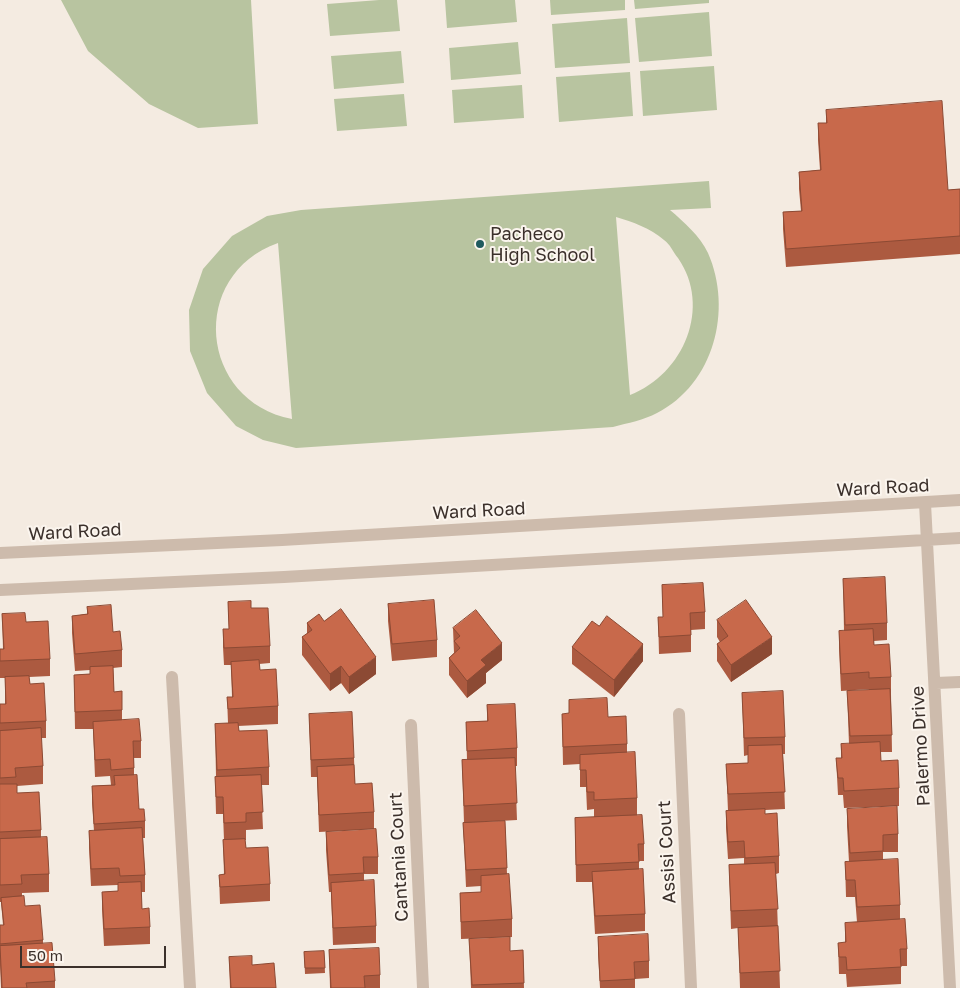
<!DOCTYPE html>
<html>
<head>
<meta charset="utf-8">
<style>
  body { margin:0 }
  #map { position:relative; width:960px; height:988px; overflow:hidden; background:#f4ebe1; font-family:"Golos Text",sans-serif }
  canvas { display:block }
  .scale { position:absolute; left:20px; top:946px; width:146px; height:22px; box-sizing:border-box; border:2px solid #3b302b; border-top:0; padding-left:6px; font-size:15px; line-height:18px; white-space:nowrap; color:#3b302b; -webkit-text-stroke:4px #fbf5ee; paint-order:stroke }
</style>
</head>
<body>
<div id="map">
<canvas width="960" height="988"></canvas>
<div class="scale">50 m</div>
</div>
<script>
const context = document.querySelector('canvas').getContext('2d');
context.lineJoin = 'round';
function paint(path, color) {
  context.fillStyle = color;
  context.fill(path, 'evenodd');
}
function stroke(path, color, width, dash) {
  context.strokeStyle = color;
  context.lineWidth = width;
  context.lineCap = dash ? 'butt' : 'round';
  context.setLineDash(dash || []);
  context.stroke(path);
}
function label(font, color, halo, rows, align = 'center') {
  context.font = font + ' "Golos Text",sans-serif';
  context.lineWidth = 4;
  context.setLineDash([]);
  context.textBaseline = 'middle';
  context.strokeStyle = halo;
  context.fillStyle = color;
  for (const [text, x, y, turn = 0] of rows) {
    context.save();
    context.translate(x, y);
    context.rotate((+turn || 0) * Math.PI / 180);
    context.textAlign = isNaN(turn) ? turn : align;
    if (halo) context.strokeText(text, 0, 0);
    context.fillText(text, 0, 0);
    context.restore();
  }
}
const green = new Path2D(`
  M 61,0 L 251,0 L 258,124 L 198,128 L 149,104 L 88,51 Z
  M 379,0 L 397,0 L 400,31 L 330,36 L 327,4 Z
  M 445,0 L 515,0 L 517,22 L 447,28 Z
  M 550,0 L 625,0 L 625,10 L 551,15 Z
  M 634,0 L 709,0 L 709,3 L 635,9 Z
  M 709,12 L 712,56 L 639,62 L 635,18 Z
  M 627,18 L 630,63 L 555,68 L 552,24 Z
  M 518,42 L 521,74 L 451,80 L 449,48 Z
  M 401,51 L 404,83 L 334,89 L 331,56 Z
  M 714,66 L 717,110 L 643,116 L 640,71 Z
  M 630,72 L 633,116 L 559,122 L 556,77 Z
  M 522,85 L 524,118 L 454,123 L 452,90 Z
  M 404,94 L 407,126 L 337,131 L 334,99 Z
  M 709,181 L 711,208 L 670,210 C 684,222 700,236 708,253 C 733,310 714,384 657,413 C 644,420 628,423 613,427 L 296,448 L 263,440 L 236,426 L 207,393 L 190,351 L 189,310 L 203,269 L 232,236 L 267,216 L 301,210 ZM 616,217 C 633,222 650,228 664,240 C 670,244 673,252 678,258 C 712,307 684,374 630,395 ZM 278,243 L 292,419 C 199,401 188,275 278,243 Z`);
const minor = new Path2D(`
  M 925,503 L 950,988
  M 0,553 L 282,540 L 960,500
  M 0,590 L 284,577 L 960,538
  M 172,677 L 190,988
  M 936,683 L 960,682
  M 679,714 L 691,988
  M 411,725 L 423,988`);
const wall = new Path2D(`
  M 826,110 L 948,190 L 960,189 L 960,254 L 786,267 L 783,229 L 783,212 L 801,211 L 799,189 L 799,172 L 820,170 L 818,140 L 818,123 L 826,123 Z
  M 843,579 L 887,623 L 887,640 L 874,641 L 874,645 L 891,677 L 891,694 L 892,752 L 880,752 L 881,761 L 899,788 L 899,806 L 844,808 L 843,795 L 838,795 L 836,758 L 841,758 L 841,744 L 849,744 L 847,691 L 869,690 L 869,689 L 841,691 L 839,648 L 839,631 L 844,631 Z
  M 662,585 L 705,612 L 705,629 L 691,630 L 691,652 L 659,654 L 658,617 L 663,617 Z
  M 228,602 L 251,608 L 270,646 L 270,663 L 259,664 L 260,670 L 278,706 L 278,724 L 238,726 L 239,731 L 269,767 L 269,785 L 261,785 L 263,829 L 246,830 L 246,840 L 245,840 L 246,848 L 270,884 L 270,901 L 220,904 L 219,875 L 224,874 L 223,840 L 224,840 L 223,814 L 216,814 L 215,777 L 216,777 L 215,724 L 228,723 L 227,697 L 232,697 L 231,665 L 224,665 L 223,647 L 223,629 L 229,629 Z
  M 388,604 L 437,640 L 437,657 L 392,661 L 388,621 Z
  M 87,607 L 113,632 L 122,650 L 122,667 L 113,668 L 114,692 L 122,691 L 122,720 L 141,741 L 141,758 L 134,758 L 134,775 L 139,809 L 145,821 L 145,838 L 143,838 L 145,875 L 145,892 L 141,892 L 142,909 L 150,927 L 150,944 L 104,946 L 102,909 L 102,892 L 118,891 L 118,885 L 91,886 L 89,848 L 89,831 L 94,831 L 92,803 L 92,786 L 111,785 L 110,776 L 95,777 L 93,729 L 75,729 L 74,675 L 90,674 L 90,670 L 75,671 L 72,633 L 72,616 L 87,614 Z
  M 2,614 L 26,622 L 50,659 L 50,676 L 29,677 L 30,684 L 46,721 L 46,738 L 41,738 L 43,766 L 43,784 L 17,786 L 17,793 L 41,830 L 41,837 L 49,874 L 49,892 L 22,893 L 22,896 L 25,906 L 43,940 L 43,943 L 55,981 L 55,988 L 1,988 L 0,965 L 0,925 L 3,925 L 1,902 L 0,902 L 0,704 L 5,704 L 5,678 L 0,678 L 0,649 L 3,649 Z
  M 717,620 L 772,654 L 731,682 L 717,661 L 717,644 L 720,642 L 717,637 Z
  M 324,621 L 376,674 L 349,694 L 341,683 L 330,691 L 302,655 L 302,637 L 307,634 L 307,623 Z
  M 453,628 L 502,660 L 486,673 L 486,683 L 467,698 L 449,675 L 449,658 L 454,653 Z
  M 572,647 L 643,661 L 614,697 L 572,664 Z
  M 742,693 L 785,737 L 785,754 L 783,754 L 785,809 L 765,810 L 765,814 L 779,856 L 779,873 L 776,874 L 780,988 L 740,988 L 738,928 L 731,929 L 729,865 L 744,864 L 744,858 L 728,859 L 726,828 L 726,811 L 728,811 L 726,764 L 748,763 L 748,755 L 744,756 Z
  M 569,700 L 608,717 L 627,744 L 627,753 L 637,798 L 637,815 L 644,844 L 644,861 L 639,861 L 639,870 L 645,914 L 645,931 L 595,934 L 592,882 L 576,882 L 575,818 L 594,817 L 594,809 L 587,810 L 586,787 L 580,787 L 580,764 L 563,765 L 562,714 L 569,714 Z
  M 487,705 L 517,748 L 517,766 L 515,766 L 517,820 L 464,823 L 462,760 L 467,760 L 466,722 L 487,721 Z
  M 309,714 L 354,758 L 355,784 L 374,812 L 374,829 L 319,832 L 317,777 L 311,777 Z
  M 847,809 L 898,834 L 898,852 L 883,852 L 883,860 L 900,905 L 900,919 L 907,949 L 907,966 L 901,966 L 901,984 L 847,987 L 846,974 L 839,974 L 838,943 L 845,943 L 845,923 L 857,922 L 855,897 L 846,897 L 845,862 L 849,862 L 847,826 Z
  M 505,821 L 507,874 L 512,919 L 512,937 L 461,939 L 460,893 L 481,892 L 481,886 L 466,887 L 463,823 Z
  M 326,832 L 378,857 L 378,874 L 364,874 L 364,881 L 376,926 L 376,943 L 333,945 L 331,892 L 329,892 L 326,850 Z
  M 598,937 L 649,961 L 649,978 L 635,979 L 635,988 L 600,988 L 598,954 Z
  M 469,939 L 510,951 L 523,950 L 524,988 L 471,988 Z
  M 329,950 L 380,975 L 380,988 L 330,988 Z
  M 324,951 L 325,973 L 305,974 L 304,952 Z
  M 229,957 L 252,965 L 276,988 L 230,988 Z`);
const shadedWall = new Path2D(`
  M 772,637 L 772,654 L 731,682 L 731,665 Z
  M 502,643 L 502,660 L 486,673 L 486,683 L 467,698 L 467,681 L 481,660 Z
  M 643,644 L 643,661 L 614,697 L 614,680 Z
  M 376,657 L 376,674 L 349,694 L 349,677 Z
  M 341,666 L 341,683 L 330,691 L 330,674 Z`);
const building = new Path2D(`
  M 942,101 L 948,190 L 960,189 L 960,236 L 786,249 L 783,212 L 802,211 L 799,172 L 821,170 L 818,123 L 827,123 L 826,110 Z
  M 885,577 L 887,623 L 845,625 L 843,579 Z
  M 703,583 L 705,612 L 690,613 L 691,635 L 659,637 L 658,617 L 663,617 L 662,585 Z
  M 434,600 L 437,640 L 392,644 L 388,604 Z
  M 746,600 L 772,637 L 731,665 L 717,644 L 728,636 L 717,620 Z
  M 251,601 L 251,608 L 268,608 L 270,646 L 224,648 L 223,629 L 229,629 L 228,602 Z
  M 111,605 L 113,632 L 120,631 L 122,650 L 75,654 L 72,616 L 88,614 L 87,607 Z
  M 341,609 L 376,657 L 349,677 L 341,666 L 330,674 L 302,637 L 312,630 L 307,623 L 319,614 L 324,621 Z
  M 476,610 L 502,643 L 481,660 L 486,665 L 467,681 L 449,658 L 460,648 L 454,641 L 460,636 L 453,628 Z
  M 25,613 L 26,622 L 48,621 L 50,659 L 0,661 L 0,649 L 4,649 L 2,614 Z
  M 607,616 L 643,644 L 614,680 L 572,647 L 592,621 L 599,626 Z
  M 873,629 L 874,645 L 889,644 L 891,677 L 869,678 L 869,672 L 841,674 L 839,631 Z
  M 259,660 L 260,670 L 276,669 L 278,706 L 228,709 L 227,697 L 233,697 L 231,662 Z
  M 113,666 L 114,692 L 122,691 L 122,710 L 75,712 L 74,675 L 90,674 L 90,667 Z
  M 29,676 L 30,684 L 44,683 L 46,721 L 0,723 L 0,704 L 6,704 L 5,677 Z
  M 890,689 L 892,735 L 850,736 L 847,691 Z
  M 783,691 L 785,737 L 744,738 L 742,693 Z
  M 607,698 L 608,717 L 626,716 L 627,744 L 563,747 L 562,714 L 569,713 L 569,700 Z
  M 515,704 L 517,748 L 467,751 L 466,722 L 488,721 L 487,705 Z
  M 352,712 L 354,758 L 311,760 L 309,714 Z
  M 139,719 L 141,741 L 133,741 L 134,768 L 111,770 L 110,759 L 95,760 L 93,722 Z
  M 238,723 L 239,731 L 267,730 L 269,767 L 217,770 L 215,724 Z
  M 41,728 L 43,766 L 15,768 L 16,777 L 0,778 L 0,731 Z
  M 880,742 L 881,761 L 898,760 L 899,788 L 844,791 L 843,778 L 838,778 L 836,758 L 842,758 L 841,744 Z
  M 782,745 L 785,792 L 728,794 L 726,764 L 748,763 L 748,746 Z
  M 635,752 L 637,798 L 594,800 L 594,792 L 587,792 L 586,770 L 580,770 L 580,755 Z
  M 515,758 L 517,803 L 464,806 L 462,760 Z
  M 354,765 L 355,784 L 372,783 L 374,812 L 319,815 L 317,767 Z
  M 137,775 L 139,809 L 144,809 L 145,821 L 94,824 L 92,786 L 115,785 L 114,776 Z
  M 261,775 L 263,812 L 246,813 L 246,822 L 224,823 L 223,797 L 216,797 L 215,777 Z
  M 0,784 L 17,784 L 17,793 L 39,792 L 41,830 L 0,832 Z
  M 897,806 L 898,834 L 883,835 L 883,851 L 850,853 L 847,809 Z
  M 765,809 L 765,814 L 777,813 L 779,856 L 745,858 L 744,841 L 728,842 L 726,811 Z
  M 642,815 L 644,844 L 638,844 L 639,862 L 576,865 L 575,818 Z
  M 505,821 L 507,868 L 466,870 L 463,823 Z
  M 142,828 L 145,875 L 120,876 L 119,868 L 91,869 L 89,831 Z
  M 376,829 L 378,857 L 363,857 L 364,873 L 329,875 L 326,832 Z
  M 47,837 L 49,874 L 21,875 L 22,884 L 0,885 L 0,839 Z
  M 245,839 L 246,848 L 268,847 L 270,884 L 220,887 L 219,875 L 225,874 L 223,840 Z
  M 898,859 L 900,905 L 857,907 L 855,880 L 846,880 L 845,862 Z
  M 775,863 L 778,909 L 731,911 L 729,865 Z
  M 643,869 L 645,914 L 595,916 L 592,872 Z
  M 509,874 L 512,919 L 461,922 L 460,893 L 481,892 L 481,876 Z
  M 374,880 L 376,926 L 333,928 L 331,883 Z
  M 141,882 L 142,909 L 149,908 L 150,927 L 104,929 L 102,892 L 118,891 L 118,883 Z
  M 24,896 L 25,906 L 40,905 L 43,940 L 0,944 L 0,925 L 4,925 L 1,898 Z
  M 905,919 L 907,949 L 900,949 L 901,967 L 847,970 L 846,957 L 839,957 L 838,943 L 846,942 L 845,923 Z
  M 778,926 L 780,971 L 740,973 L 738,928 Z
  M 648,934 L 649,961 L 634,962 L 635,979 L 600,981 L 598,937 Z
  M 510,937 L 510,951 L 523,950 L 524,983 L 472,985 L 469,939 Z
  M 52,943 L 55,981 L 26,983 L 27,988 L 2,988 L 0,946 Z
  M 379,948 L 380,975 L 364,976 L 365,988 L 331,988 L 329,950 Z
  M 324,951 L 325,968 L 305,968 L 304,952 Z
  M 252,956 L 252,965 L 274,963 L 276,988 L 231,988 L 229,957 Z`);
const markers = [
  [480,244,5,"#1f5a5e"]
];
const poiNames = [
  ["Pacheco",490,234],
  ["High School",490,255]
];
const streetNames = [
  ["Ward Road",883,488,-3],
  ["Ward Road",479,511,-3],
  ["Ward Road",75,532,-3],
  ["Palermo Drive",921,746,-93],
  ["Assisi Court",667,852,-93],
  ["Cantania Court",399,857,-93]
];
paint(green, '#b8c4a0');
stroke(minor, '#cdbbac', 12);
paint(wall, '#ac5a40');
paint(shadedWall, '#8c4a34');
paint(building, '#c8694b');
stroke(building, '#8c4a34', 1);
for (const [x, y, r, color] of markers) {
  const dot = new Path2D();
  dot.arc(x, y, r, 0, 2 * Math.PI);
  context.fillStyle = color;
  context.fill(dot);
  stroke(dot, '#fbf5ee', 2);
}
label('18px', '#3b302b', '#fbf5ee', poiNames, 'left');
label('18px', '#3b302b', '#fbf5ee', streetNames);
</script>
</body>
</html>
